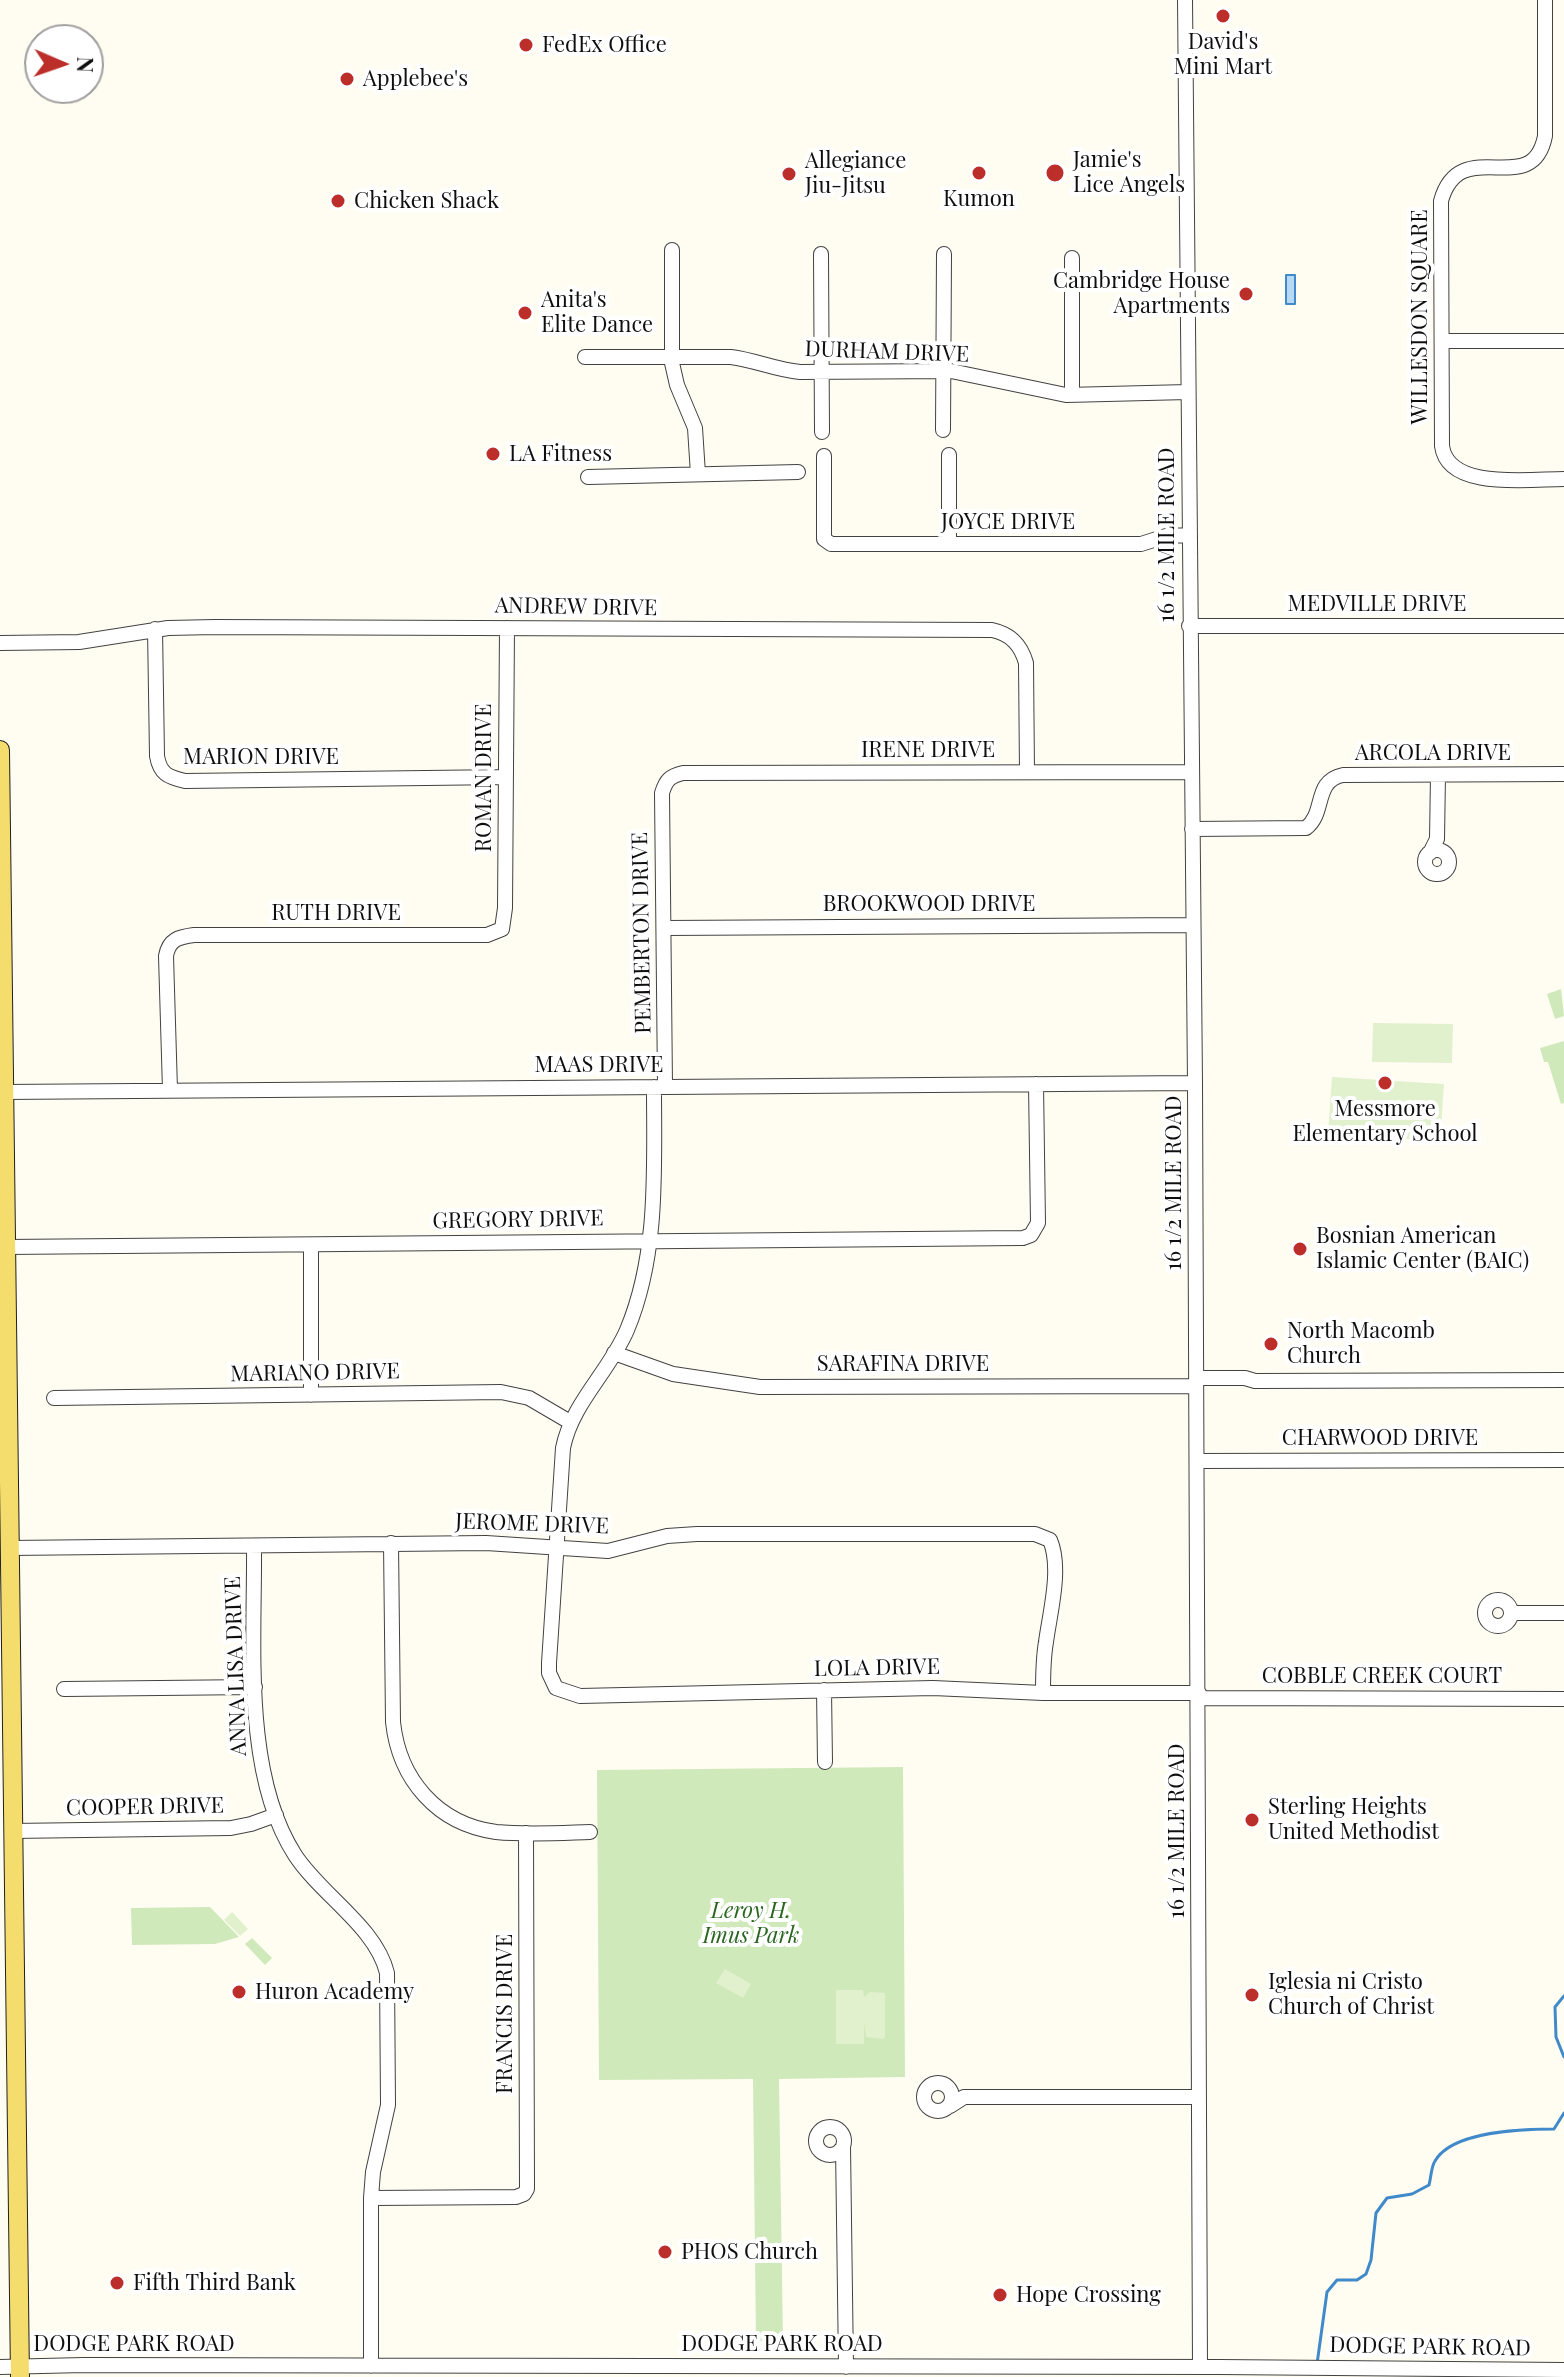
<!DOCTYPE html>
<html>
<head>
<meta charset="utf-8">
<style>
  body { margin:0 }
  #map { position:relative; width:1564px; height:2377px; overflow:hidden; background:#fffdf1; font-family:"Playfair Display",serif }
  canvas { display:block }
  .north { position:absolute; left:24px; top:24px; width:80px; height:80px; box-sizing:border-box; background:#fff; border:2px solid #9f9f9f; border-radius:50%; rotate:92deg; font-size:22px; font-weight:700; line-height:32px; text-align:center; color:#0f0f0f }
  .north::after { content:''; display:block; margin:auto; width:28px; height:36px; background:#bc2e2a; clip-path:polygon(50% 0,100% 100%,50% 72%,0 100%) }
</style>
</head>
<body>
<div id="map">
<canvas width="1564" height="2377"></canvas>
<div class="north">N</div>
</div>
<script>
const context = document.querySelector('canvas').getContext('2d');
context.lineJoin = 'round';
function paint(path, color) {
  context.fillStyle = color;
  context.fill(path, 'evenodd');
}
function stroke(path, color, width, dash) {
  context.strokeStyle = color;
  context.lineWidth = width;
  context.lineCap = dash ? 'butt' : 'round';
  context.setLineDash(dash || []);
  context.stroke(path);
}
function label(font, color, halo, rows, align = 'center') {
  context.font = font + ' "Playfair Display",serif';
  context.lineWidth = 8;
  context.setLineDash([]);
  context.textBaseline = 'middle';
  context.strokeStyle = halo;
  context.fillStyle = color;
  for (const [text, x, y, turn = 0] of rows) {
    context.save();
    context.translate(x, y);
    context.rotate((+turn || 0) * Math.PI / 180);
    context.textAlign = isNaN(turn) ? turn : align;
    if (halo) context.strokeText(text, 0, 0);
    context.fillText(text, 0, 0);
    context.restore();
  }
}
const green = new Path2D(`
  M 1561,989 L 1564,1016 L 1555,1019 L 1547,994 Z
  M 1564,1041 L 1564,1103 L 1561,1104 L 1548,1062 L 1544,1062 L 1540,1048 Z
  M 903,1767 L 905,2077 L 779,2079 L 783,2341 L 756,2341 L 753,2079 L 599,2080 L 597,1770 Z
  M 210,1907 L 239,1937 L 215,1944 L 132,1945 L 131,1908 Z
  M 252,1938 L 272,1958 L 265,1965 L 245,1944 Z`);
const pitch = new Path2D(`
  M 1373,1023 L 1453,1024 L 1452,1063 L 1372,1062 Z
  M 1332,1077 L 1444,1084 L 1440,1141 L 1328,1134 Z
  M 232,1912 L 248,1929 L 240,1936 L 224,1920 Z
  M 725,1969 L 751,1984 L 743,1998 L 716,1983 Z
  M 836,1990 L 863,1990 L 864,1997 L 870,1992 L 885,1993 L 885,2037 L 883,2039 L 866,2037 L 864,2022 L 864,2044 L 836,2044 Z`);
const water = new Path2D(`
  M 1286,275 L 1295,275 L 1295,304 L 1286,304 Z`);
const stream = new Path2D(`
  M 1564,1996 L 1555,2007 L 1556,2037 L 1564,2057
  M 1317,2364 L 1327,2292 L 1337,2280 L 1357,2280 L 1366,2274 L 1371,2260 L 1376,2213 L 1387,2198 L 1412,2194 L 1429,2185 C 1431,2178 1431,2167 1435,2161 C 1452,2131 1524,2129 1554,2129 L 1564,2113`);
const minor = new Path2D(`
  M 1185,0 L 1195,1083 L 1200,2367
  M 1545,0 L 1545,136 C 1532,202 1460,132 1441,201 L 1442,446 C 1448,491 1530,479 1564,479
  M 672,250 L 672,363 L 677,385 L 695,428 L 698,474
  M 821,254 L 822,432
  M 1442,341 L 1564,341
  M 585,357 L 731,357 C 755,360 776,370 800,372 L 951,371 L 1066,395 L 1188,392
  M 1072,395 L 1072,258
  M 943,430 L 944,254
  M 824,456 L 824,539 L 831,544 L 1141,544 L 1166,536 L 1189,535
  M 588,477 L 798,472
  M 949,544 L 949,455
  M 1189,626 L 1564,626
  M 155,629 L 157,756 C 160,774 168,777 185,781 L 506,777
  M 0,643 L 79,642 L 168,628 L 215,627 L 992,630 C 1011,634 1021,645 1026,663 L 1027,772
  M 1192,829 L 1306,828 C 1326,813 1313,781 1343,775 L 1564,774
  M1425 862a12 12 0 1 1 24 0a12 12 0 1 1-24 0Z
  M 1430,853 L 1437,839 L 1438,775
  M 665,928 L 1193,925
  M 665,1086 L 662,793 C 666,780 670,776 683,773 L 1192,772
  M 654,1087 C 654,1167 659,1254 627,1330 C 609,1372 572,1403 563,1448 L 549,1663 L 549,1673 L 556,1688 L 580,1696 L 933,1688 L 1043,1693 L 1199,1693
  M 170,1090 L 166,956 C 169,939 179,937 194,935 L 487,935 L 502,929 L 505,908 L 507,628
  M 3,1092 L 1195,1083
  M 311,1245 L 311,1395
  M 5,1247 L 1023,1238 L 1031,1235 L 1038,1223 L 1036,1084
  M 614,1353 L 673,1374 L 760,1387 L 1196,1386
  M 1196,1378 L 1245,1378 L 1255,1381 L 1564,1380
  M 54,1398 L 501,1392 L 529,1398 L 570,1422
  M 1197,1461 L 1564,1460
  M 391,1543 L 393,1722 C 399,1779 437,1824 496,1832 C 527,1835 559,1833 590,1832
  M 254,1546 C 255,1641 242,1773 295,1855 C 321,1895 376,1927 387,1973 L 388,2105 L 373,2172 L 371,2198 L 371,2366
  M 9,1548 L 486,1543 L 608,1551 L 667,1536 L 697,1534 L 1035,1534 L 1050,1540 C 1062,1568 1050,1612 1046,1642 C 1043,1659 1043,1676 1043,1693
  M1485 1613a13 13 0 1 1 26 0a13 13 0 1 1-26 0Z
  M 1511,1613 L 1564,1613
  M 64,1689 L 255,1687
  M 824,1690 L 825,1762
  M 1199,1698 L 1564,1699
  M 12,1831 L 231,1828 L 251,1824 L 276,1815
  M924 2097a14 14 0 1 1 28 0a14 14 0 1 1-28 0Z
  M 950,2106 L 964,2097 L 1198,2097
  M816 2141a14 14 0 1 1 28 0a14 14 0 1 1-28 0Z
  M 843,2146 L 846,2367
  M 371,2198 L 516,2197 L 524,2194 L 527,2189 L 526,1833
  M 0,2367 L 84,2365 L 1219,2367 L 1564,2370`);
const major = new Path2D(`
  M 0,750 L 20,2377`);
const markers = [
  [1223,16,8,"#bc2e2a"],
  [526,45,8,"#bc2e2a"],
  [347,79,8,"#bc2e2a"],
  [979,173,8,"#bc2e2a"],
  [1055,173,10,"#bc2e2a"],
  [789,174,8,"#bc2e2a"],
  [338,201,8,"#bc2e2a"],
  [1246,294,8,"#bc2e2a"],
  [525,313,8,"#bc2e2a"],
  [493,454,8,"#bc2e2a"],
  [1385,1083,8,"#bc2e2a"],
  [1300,1249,8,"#bc2e2a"],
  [1271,1344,8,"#bc2e2a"],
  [1252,1820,8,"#bc2e2a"],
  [239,1992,8,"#bc2e2a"],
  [1252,1995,8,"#bc2e2a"],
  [665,2252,8,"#bc2e2a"],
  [117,2283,8,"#bc2e2a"],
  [1000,2295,8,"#bc2e2a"]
];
const poiNames = [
  ["David's",1223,42,"center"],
  ["Mini Mart",1223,67,"center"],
  ["FedEx Office",542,45],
  ["Applebee's",363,79],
  ["Jamie's",1073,160],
  ["Lice Angels",1073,185],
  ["Allegiance",805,161],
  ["Jiu-Jitsu",805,186],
  ["Kumon",979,199,"center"],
  ["Chicken Shack",354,201],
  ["Cambridge House",1230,281,"right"],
  ["Apartments",1230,306,"right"],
  ["Anita's",541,300],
  ["Elite Dance",541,325],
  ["LA Fitness",509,454],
  ["Messmore",1385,1109,"center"],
  ["Elementary School",1385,1134,"center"],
  ["Bosnian American",1316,1236],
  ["Islamic Center (BAIC)",1316,1261],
  ["North Macomb",1287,1331],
  ["Church",1287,1356],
  ["Sterling Heights",1268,1807],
  ["United Methodist",1268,1832],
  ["Iglesia ni Cristo",1268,1982],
  ["Church of Christ",1268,2007],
  ["Huron Academy",255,1992],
  ["PHOS Church",681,2252],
  ["Fifth Third Bank",133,2283],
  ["Hope Crossing",1016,2295]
];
const streetNames = [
  ["WILLESDON SQUARE",1420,317,-90],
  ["DURHAM DRIVE",887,352,2],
  ["JOYCE DRIVE",1008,522],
  ["16 1/2 MILE ROAD",1167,535,-90],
  ["MEDVILLE DRIVE",1377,604],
  ["ANDREW DRIVE",576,607,1],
  ["IRENE DRIVE",928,750],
  ["ARCOLA DRIVE",1433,753],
  ["MARION DRIVE",261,757],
  ["ROMAN DRIVE",484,778,-90],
  ["BROOKWOOD DRIVE",929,904],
  ["RUTH DRIVE",336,913],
  ["PEMBERTON DRIVE",642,933,-91],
  ["MAAS DRIVE",599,1065],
  ["16 1/2 MILE ROAD",1174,1183,-90],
  ["GREGORY DRIVE",518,1220,-1],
  ["SARAFINA DRIVE",903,1364],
  ["MARIANO DRIVE",315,1373,-1],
  ["CHARWOOD DRIVE",1380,1438],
  ["JEROME DRIVE",532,1524,2],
  ["ANNA LISA DRIVE",236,1666,-92],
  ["LOLA DRIVE",877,1668,-1],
  ["COBBLE CREEK COURT",1382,1676],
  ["COOPER DRIVE",145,1807,-1],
  ["16 1/2 MILE ROAD",1177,1831,-90],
  ["FRANCIS DRIVE",505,2014,-90],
  ["DODGE PARK ROAD",134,2344],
  ["DODGE PARK ROAD",782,2344],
  ["DODGE PARK ROAD",1430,2347,1]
];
const parkNames = [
  ["Leroy H.",751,1911],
  ["Imus Park",751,1936]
];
paint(green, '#d0e9bb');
paint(pitch, '#e1f0cd');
paint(water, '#b7d9f5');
stroke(water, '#4089ca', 2);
stroke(stream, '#4089ca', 3);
stroke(minor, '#424242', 16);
stroke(major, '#202020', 20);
stroke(minor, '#fff', 14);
stroke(major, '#f4dd6c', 18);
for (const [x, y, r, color] of markers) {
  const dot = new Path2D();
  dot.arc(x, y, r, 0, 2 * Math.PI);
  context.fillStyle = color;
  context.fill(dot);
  stroke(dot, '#fff', 3);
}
label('22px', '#0f0f0f', '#fff', poiNames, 'left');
label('22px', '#0f0f0f', '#fff', streetNames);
label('italic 22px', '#2a6620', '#fff', parkNames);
</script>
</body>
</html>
